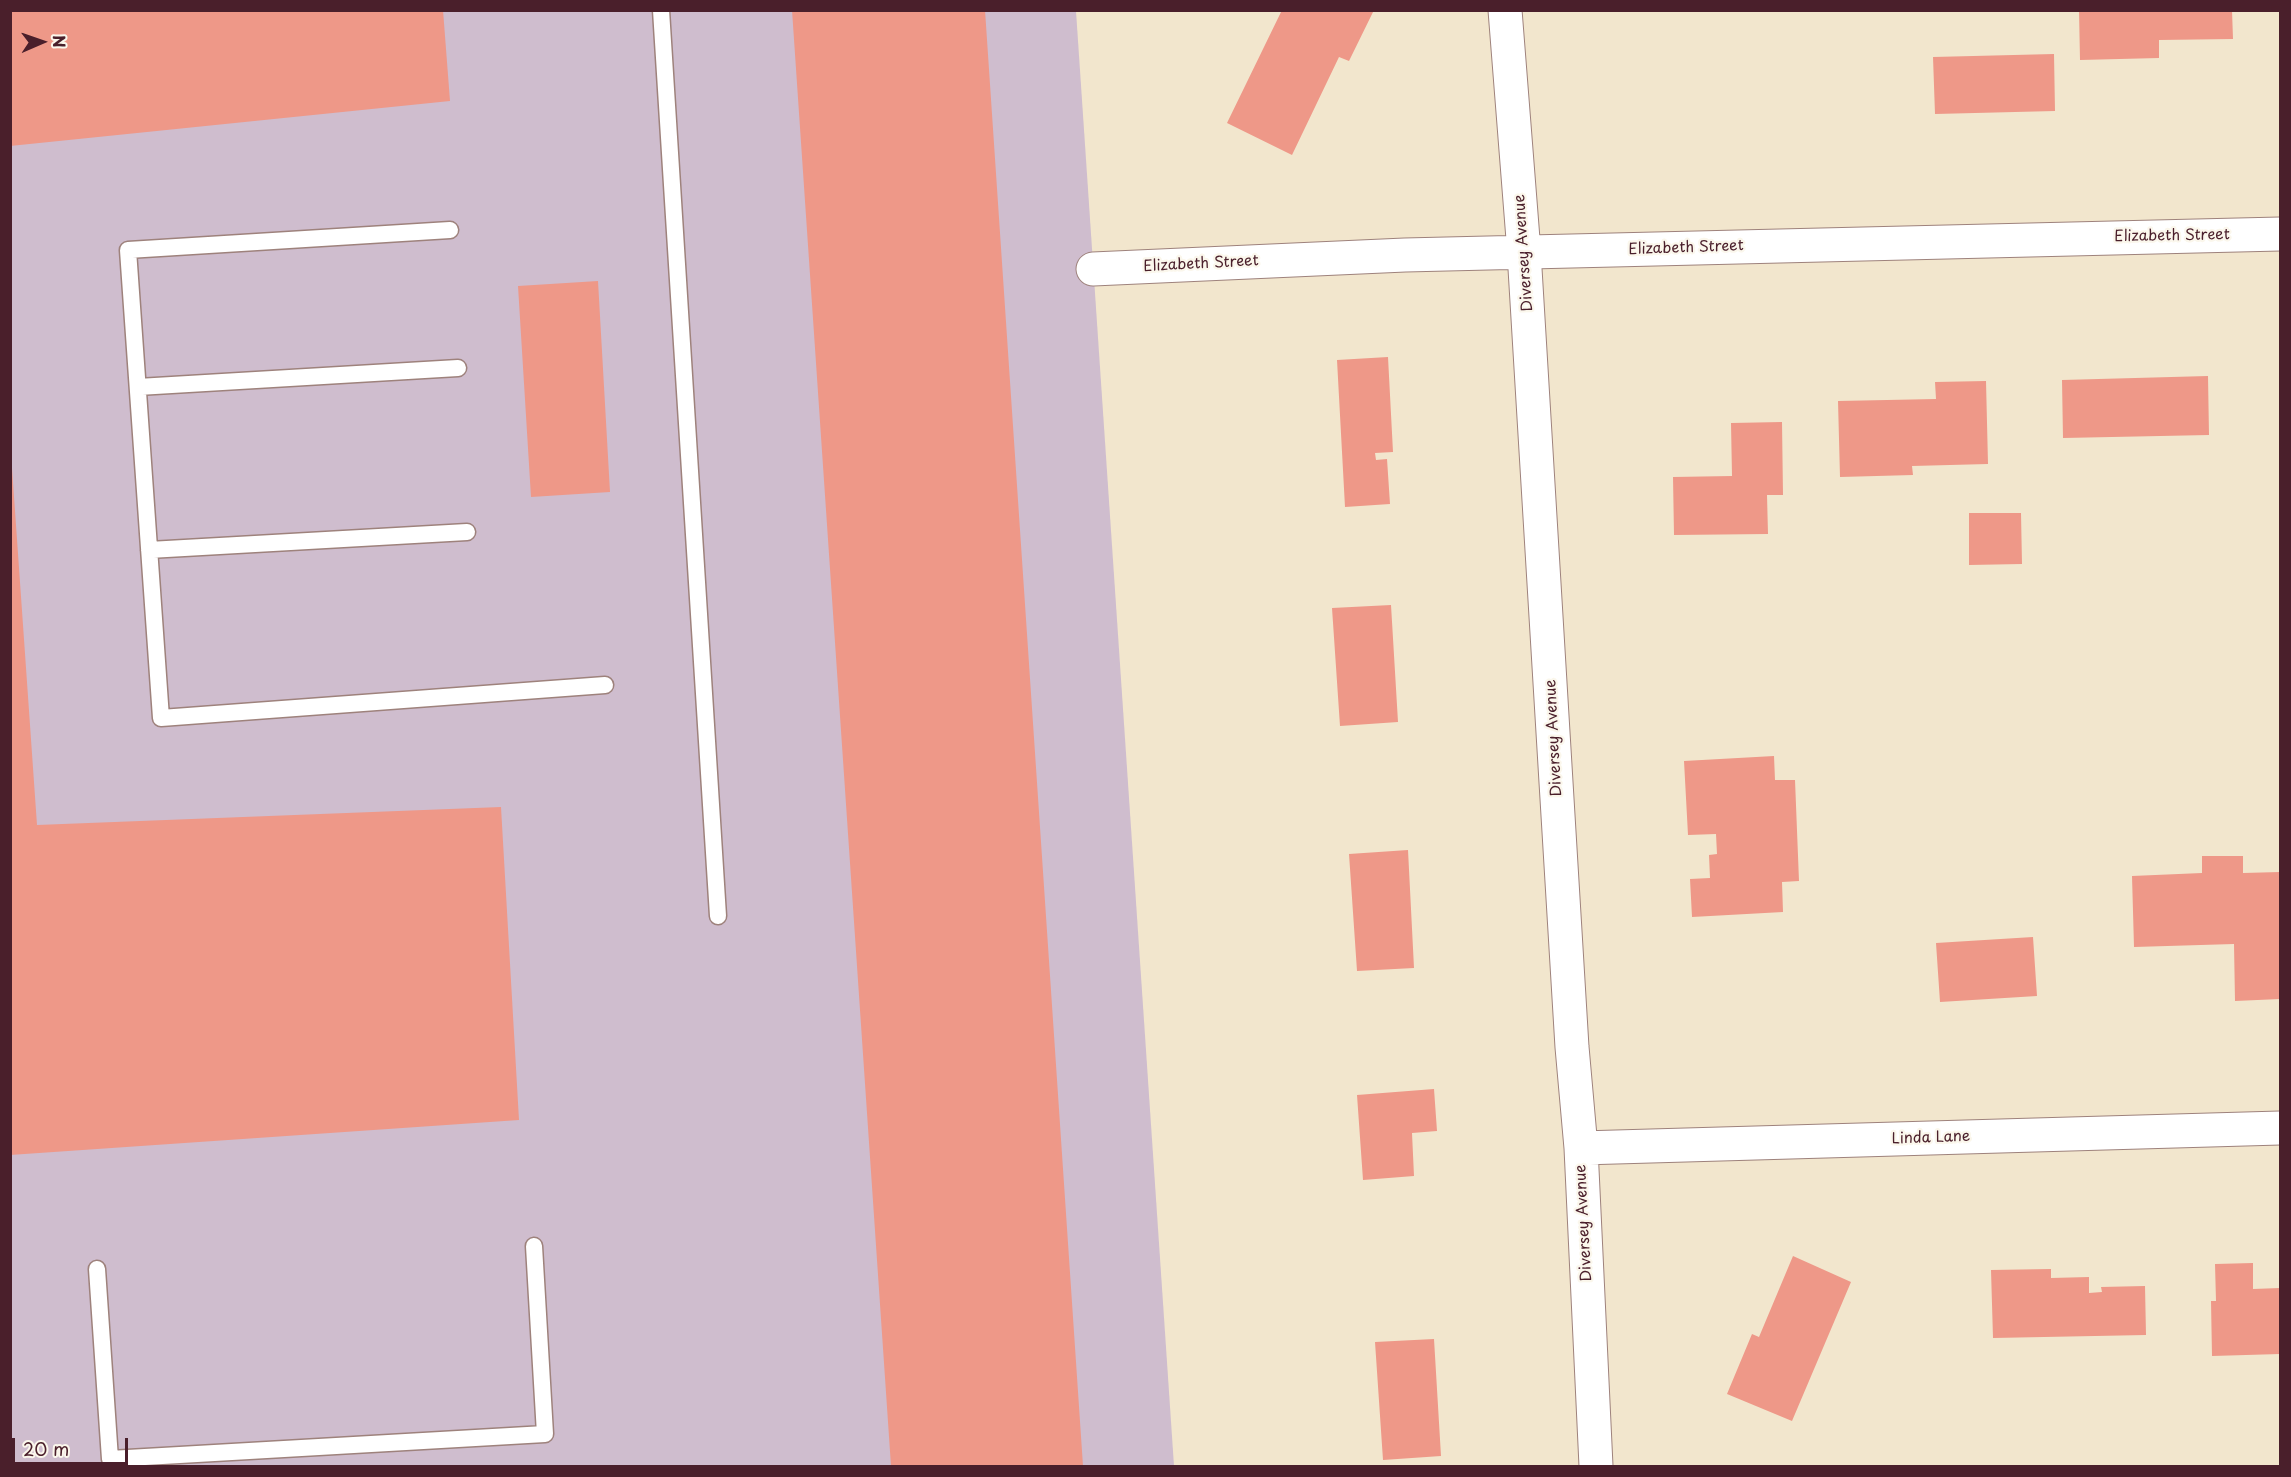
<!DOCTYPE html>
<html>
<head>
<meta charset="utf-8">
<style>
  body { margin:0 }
  #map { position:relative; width:2291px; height:1477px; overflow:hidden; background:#f2e6cd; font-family:"Playpen Sans",sans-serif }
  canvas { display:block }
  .frame { position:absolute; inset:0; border:12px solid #4a1f2b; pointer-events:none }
  .north { position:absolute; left:12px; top:12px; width:60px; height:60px; -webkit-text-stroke:4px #fbf7ec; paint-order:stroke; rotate:88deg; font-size:16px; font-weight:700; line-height:24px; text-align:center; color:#4a1f2b }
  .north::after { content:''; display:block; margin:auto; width:21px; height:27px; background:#4a1f2b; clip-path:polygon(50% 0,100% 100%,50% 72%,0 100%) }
  .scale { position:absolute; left:12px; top:1438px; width:116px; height:27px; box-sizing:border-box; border:3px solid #4a1f2b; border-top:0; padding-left:8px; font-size:18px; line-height:21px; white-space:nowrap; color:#4a1f2b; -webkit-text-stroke:4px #fbf7ec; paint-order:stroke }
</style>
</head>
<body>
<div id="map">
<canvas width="2291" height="1477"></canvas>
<div class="frame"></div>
<div class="north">N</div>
<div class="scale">20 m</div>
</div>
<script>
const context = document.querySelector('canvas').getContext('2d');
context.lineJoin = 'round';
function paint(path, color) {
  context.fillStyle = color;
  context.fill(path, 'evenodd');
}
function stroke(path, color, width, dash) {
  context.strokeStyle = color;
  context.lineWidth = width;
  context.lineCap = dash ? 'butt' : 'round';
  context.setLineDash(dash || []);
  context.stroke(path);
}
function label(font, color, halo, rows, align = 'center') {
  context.font = font + ' "Playpen Sans",sans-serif';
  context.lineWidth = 4.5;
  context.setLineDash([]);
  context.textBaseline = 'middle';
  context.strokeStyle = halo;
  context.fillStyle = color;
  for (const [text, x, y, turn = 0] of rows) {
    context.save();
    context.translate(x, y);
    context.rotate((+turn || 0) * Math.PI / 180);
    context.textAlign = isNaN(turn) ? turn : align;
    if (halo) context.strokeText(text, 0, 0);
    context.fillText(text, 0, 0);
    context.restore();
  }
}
const industrial = new Path2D(`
  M 10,11 L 1076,11 L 1174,1466 L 11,1466 Z`);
const building = new Path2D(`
  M 10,10 L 443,10 L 450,101 L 10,146 Z
  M 792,10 L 985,10 L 1083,1466 L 891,1466 Z
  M 1282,10 L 1374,10 L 1349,61 L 1339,57 L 1292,155 L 1227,123 Z
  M 2079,10 L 2232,10 L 2233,39 L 2159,40 L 2159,58 L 2080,60 Z
  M 2054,54 L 2055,111 L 1935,114 L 1933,57 Z
  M 598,281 L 610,492 L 531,497 L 518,286 Z
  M 1388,357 L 1393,452 L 1375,453 L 1376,460 L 1387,459 L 1390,504 L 1345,507 L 1337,360 Z
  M 2208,376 L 2209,435 L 2063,438 L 2062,380 Z
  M 1986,381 L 1988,464 L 1912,466 L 1913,475 L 1840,477 L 1838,401 L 1936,399 L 1935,382 Z
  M 1782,422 L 1783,495 L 1767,495 L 1768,534 L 1674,535 L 1673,477 L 1732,476 L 1731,423 Z
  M 10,468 L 12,468 L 37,825 L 501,807 L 519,1120 L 10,1155 Z
  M 1969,513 L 2021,513 L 2022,564 L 1969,565 Z
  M 1391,605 L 1398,722 L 1340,726 L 1332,608 Z
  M 1774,756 L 1775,780 L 1795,780 L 1799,881 L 1782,882 L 1783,912 L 1692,917 L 1690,879 L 1710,878 L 1709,855 L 1717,854 L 1716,834 L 1688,835 L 1684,761 Z
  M 1408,850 L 1414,968 L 1357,971 L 1349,854 Z
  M 2202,856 L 2243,856 L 2243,873 L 2280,872 L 2280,999 L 2235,1001 L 2234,944 L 2134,947 L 2132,876 L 2202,873 Z
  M 2033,937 L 2037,996 L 1940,1002 L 1936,943 Z
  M 1434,1089 L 1437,1131 L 1412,1133 L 1414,1176 L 1363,1180 L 1357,1095 Z
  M 1793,1256 L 1851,1282 L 1792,1421 L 1727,1394 L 1752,1334 L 1759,1337 Z
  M 2253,1263 L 2253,1289 L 2280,1288 L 2280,1354 L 2212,1356 L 2211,1301 L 2216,1301 L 2215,1264 Z
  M 2051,1269 L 2051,1278 L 2089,1277 L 2089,1293 L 2102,1292 L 2101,1287 L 2145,1286 L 2146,1335 L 1993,1338 L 1991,1270 Z
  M 1434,1339 L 1441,1456 L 1383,1460 L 1375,1342 Z`);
const lane = new Path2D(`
  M 661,10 L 718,916
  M 450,230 L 128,250 L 161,718 L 605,685
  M 138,387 L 458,368
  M 149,550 L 467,532
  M 97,1269 L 110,1459 L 545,1434 L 534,1246`);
const street = new Path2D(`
  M 1505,10 L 1524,252 L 1572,1047 L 1581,1148 L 1596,1466
  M 1093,269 L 1405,255 L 2280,234
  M 1581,1148 L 2280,1128`);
const streetNames = [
  ["Elizabeth Street",2172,236,-1],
  ["Elizabeth Street",1686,248,-2],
  ["Diversey Avenue",1524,253,-94],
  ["Elizabeth Street",1201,264,-3],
  ["Diversey Avenue",1554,738,-93],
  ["Linda Lane",1931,1138,-2],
  ["Diversey Avenue",1584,1223,-93]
];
paint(industrial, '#cfbdce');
paint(building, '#ee9888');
stroke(lane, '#9e827c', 19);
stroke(street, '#9e827c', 35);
stroke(lane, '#fff', 16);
stroke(street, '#fff', 33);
label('15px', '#4a1f2b', '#fbf7ec', streetNames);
</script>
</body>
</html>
